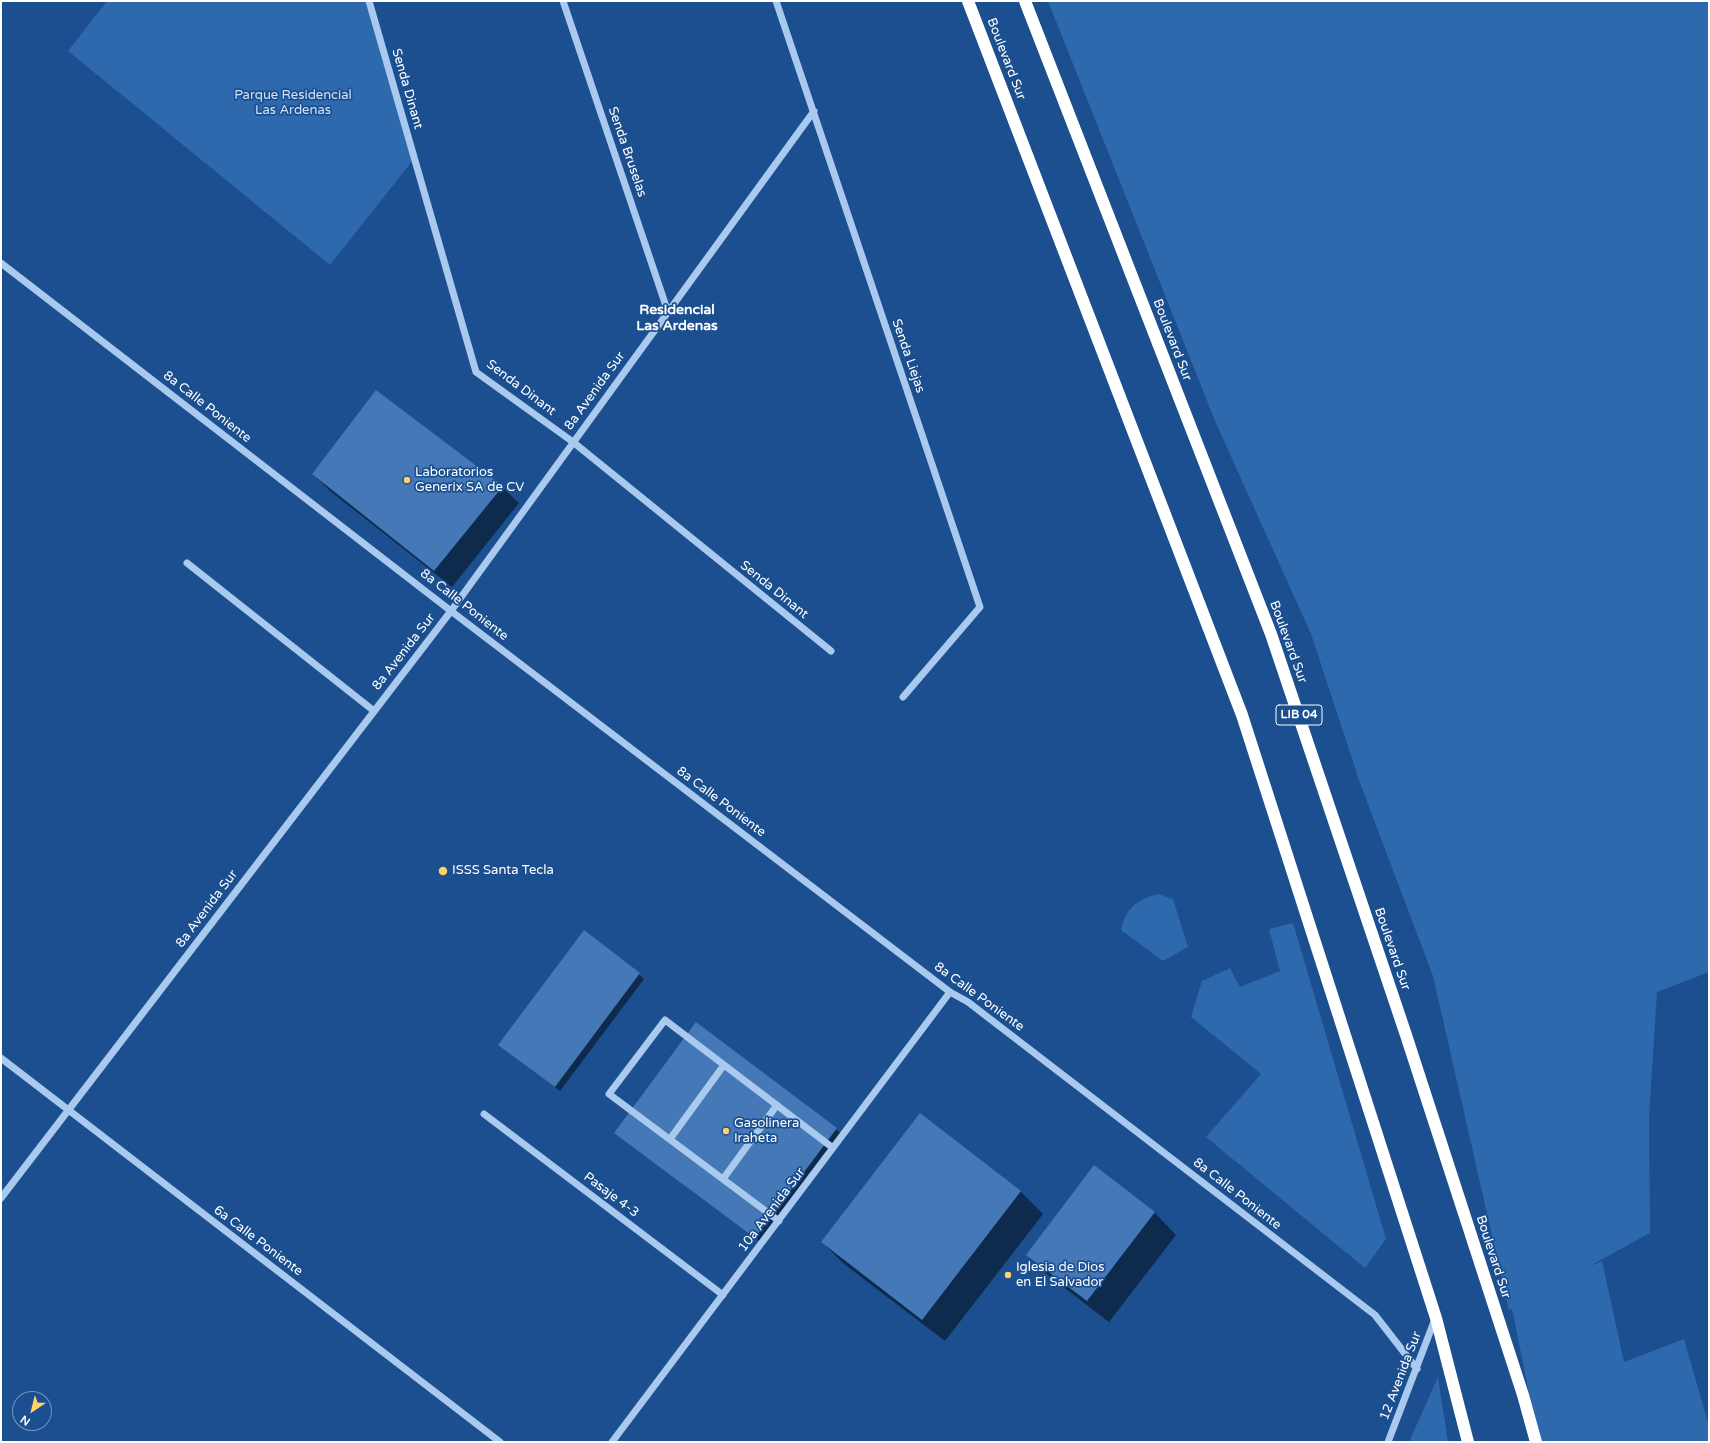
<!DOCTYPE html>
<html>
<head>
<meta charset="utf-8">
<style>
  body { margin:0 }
  #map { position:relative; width:1710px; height:1443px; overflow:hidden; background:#1b4f8f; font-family:"Varela Round",sans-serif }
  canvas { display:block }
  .frame { position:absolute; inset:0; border:2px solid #fff; pointer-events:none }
  .north { position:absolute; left:12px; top:1391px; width:40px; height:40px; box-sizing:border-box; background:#1b4f8f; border:1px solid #7695bc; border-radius:50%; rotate:215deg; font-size:11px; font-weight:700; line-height:16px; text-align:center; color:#fff }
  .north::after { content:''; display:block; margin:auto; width:14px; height:18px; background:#ffd166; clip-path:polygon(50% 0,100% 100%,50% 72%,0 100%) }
</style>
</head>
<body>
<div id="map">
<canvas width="1710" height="1443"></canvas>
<div class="frame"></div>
<div class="north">N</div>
</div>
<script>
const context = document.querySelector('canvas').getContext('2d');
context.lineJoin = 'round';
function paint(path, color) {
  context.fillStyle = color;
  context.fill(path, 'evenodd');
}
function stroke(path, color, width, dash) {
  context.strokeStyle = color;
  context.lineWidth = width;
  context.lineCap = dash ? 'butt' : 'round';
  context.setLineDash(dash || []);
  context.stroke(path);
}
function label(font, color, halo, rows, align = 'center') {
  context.font = font + ' "Varela Round",sans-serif';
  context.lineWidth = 3.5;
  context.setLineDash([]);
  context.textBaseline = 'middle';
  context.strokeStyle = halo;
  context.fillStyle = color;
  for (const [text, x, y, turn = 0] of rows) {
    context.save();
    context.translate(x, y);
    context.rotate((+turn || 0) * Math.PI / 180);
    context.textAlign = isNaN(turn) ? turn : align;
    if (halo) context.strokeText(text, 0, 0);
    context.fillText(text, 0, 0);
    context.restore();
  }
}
const green = new Path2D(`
  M 107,1 L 366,1 L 417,155 L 330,265 L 68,51 Z
  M 1048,1 L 1709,1 L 1709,972 L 1657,992 L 1649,1116 L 1650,1233 L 1588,1267 L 1602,1261 L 1624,1362 L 1684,1339 L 1709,1426 L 1709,1442 L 1539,1442 L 1512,1309 L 1509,1310 L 1433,976 L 1360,783 L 1311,634 L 1215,421 Z
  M 1158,894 L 1173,899 L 1188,947 L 1163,961 L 1121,930 C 1126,908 1136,900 1158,894 Z
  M 1293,923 L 1386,1239 L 1365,1268 L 1206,1137 L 1261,1074 L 1191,1017 L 1202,981 L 1230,968 L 1240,987 L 1280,971 L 1269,929 Z
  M 1438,1377 L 1448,1442 L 1409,1442 Z`);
const shadow = new Path2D(`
  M 313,474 L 502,487 L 519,503 L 452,587 L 330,491 Z
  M 639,974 L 644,979 L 560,1091 L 500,1045 Z
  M 696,1023 L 842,1134 L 761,1242 L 621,1138 Z
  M 920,1114 L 1021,1192 L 1043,1214 L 945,1341 L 844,1264 L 822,1242 Z
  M 1095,1167 L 1155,1213 L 1176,1235 L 1109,1322 L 1049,1276 L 1027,1255 Z`);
const building = new Path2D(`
  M 376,390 L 503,486 L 434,571 L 312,474 Z
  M 584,930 L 640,973 L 555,1087 L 498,1045 Z
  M 696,1022 L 837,1128 L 755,1238 L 614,1133 Z
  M 920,1113 L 1021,1191 L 922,1320 L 821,1242 Z
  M 1094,1165 L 1155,1212 L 1087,1301 L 1026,1255 Z`);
const minor = new Path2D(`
  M 369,1 L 476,372 L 573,442 L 831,651
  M 563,1 L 668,312
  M 776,1 L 980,607 L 903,697
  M 1,263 L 451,611 L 950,992 L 968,1002 L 1375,1315 L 1417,1369
  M 187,563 L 374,711
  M 1,1058 L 500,1442
  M 484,1114 L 723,1295
  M 670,1139 L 724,1065
  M 723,1179 L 777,1105
  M 1,1198 L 451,611 L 814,111
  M 779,1221 L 609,1094 L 665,1020 L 833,1148
  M 612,1442 L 950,992
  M 1388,1442 L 1435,1319`);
const highway = new Path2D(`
  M 968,1 L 1242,715 L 1436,1318 L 1468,1442
  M 1025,1 L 1271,634 L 1406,1035 L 1523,1395 L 1536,1442`);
const markers = [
  [407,480,4,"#ffd166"],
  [443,871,5,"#ffd166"],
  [726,1131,4,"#ffd166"],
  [1008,1275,4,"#ffd166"]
];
const shields = [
  [1299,715,46]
];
const shieldNames = [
  ["LIB 04",1299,715]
];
const streetNames = [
  ["Boulevard Sur",1006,59,69],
  ["Senda Dinant",407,89,74],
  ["Senda Bruselas",627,152,71],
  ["Boulevard Sur",1172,340,69],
  ["Senda Liejas",908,356,71],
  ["Senda Dinant",521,388,37],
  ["8a Avenida Sur",595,391,-54],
  ["8a Calle Poniente",207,407,38],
  ["Senda Dinant",774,590,39],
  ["8a Calle Poniente",464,605,38],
  ["Boulevard Sur",1288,642,70],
  ["8a Avenida Sur",404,652,-52],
  ["8a Calle Poniente",721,802,37],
  ["8a Avenida Sur",207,909,-53],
  ["Boulevard Sur",1392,949,71],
  ["8a Calle Poniente",979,997,36],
  ["8a Calle Poniente",1237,1194,38],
  ["Pasaje 4-3",611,1195,37],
  ["10a Avenida Sur",772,1210,-53],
  ["6a Calle Poniente",258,1241,37],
  ["Boulevard Sur",1493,1257,72],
  ["12 Avenida Sur",1401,1376,-69]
];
const parkNames = [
  ["Parque Residencial",293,96],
  ["Las Ardenas",293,111]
];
const poiNames = [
  ["Laboratorios",415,473],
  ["Generix SA de CV",415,488],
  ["ISSS Santa Tecla",452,871],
  ["Gasolinera",734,1124],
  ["Iraheta",734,1139],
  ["Iglesia de Dios",1016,1268],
  ["en El Salvador",1016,1283]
];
const neighbourhoodNames = [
  ["Residencial",677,310],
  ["Las Ardenas",677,326]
];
paint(green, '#2e69ad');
paint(shadow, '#0007');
paint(building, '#4478b7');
stroke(minor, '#a9c9ee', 7);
stroke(highway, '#fff', 12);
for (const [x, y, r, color] of markers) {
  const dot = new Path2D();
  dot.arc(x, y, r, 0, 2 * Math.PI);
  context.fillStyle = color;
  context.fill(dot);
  stroke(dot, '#1b4f8f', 1.5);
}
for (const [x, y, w] of shields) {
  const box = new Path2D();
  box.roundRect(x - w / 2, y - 10, w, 20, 3);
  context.fillStyle = '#1b4f8f';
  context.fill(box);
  stroke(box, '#fff', 1);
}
label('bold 12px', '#fff', null, shieldNames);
label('13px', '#fff', '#1b4f8f', streetNames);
label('13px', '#cfe3fa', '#1b4f8f', parkNames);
label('13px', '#fff', '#1b4f8f', poiNames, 'left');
label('bold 14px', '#fff', '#1b4f8f', neighbourhoodNames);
</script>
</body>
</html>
